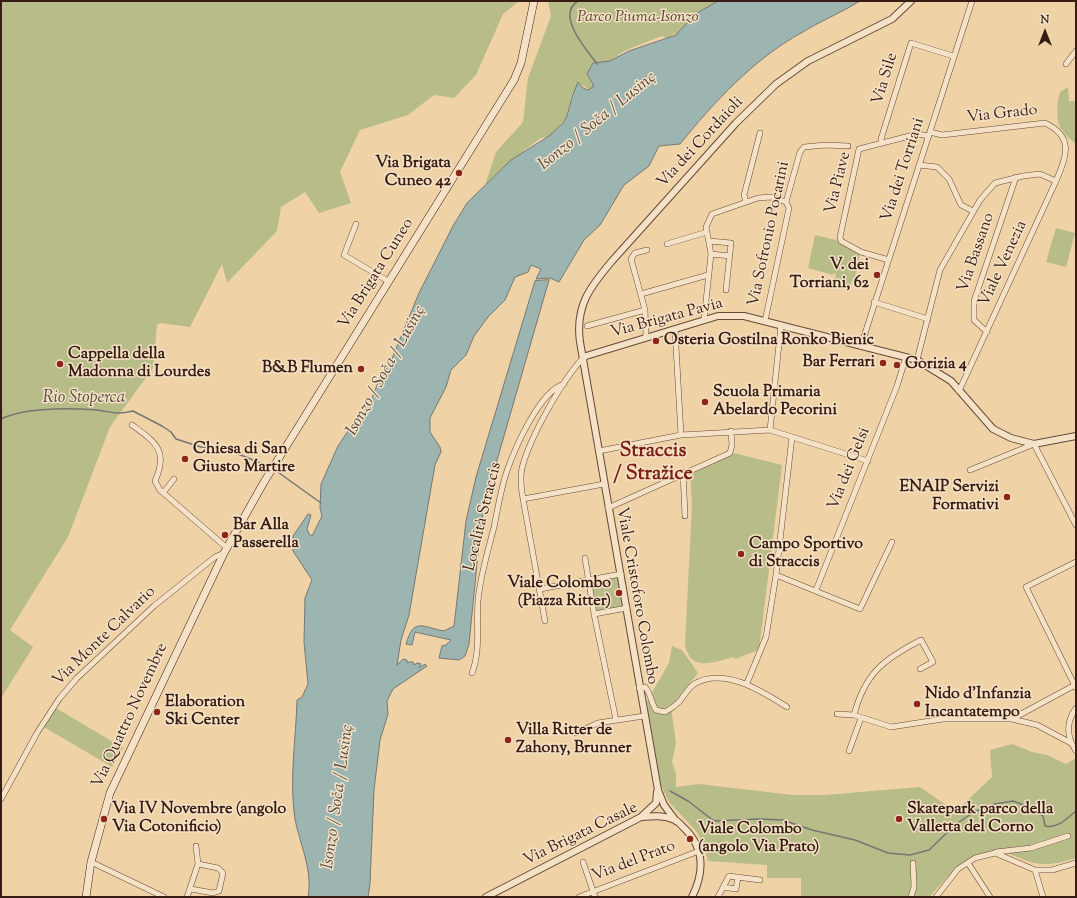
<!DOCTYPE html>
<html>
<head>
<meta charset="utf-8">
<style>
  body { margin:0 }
  #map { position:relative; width:1077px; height:898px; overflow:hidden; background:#f0d2a7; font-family:"Sorts Mill Goudy",serif }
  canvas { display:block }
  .frame { position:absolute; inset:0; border:2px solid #361c13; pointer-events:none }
  .north { position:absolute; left:1025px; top:12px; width:40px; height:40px; -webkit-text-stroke:3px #f5e2c6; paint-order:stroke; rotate:0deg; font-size:11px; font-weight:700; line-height:16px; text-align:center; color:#361c13 }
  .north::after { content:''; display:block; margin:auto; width:14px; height:18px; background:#361c13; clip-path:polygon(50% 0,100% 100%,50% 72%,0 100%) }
</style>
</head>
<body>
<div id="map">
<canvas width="1077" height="898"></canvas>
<div class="frame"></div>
<div class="north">N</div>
</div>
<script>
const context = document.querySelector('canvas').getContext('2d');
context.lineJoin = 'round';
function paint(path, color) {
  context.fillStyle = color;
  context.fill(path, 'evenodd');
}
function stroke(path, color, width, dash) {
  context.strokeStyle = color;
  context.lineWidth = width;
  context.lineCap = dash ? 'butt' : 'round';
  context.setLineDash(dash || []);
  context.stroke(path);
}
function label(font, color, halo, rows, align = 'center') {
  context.font = font + ' "Sorts Mill Goudy",serif';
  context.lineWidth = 3;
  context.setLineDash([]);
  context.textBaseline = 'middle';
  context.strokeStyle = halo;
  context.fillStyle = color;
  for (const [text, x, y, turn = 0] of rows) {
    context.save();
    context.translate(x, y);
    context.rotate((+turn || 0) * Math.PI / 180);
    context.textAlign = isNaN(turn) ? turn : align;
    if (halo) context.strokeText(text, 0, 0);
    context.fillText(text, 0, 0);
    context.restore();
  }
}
const green = new Path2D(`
  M 1,1 L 519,1 L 503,14 L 476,75 L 454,98 L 434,95 L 408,115 L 360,130 L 340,172 L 351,203 L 319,213 L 305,192 L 281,207 L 277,231 L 227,283 L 222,264 L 190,327 L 160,323 L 157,325 L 153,368 L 110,427 L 68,537 L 10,630 L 33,647 L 1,698 Z
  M 548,1 L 718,1 L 694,15 L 676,35 L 674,33 L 668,39 L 662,36 L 624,51 L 609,62 L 593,63 L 587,74 L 593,84 L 593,87 L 588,89 L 578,82 L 571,97 L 567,117 L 560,125 L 549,137 L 541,138 L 509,162 L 485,185 L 496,152 L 523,122 L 528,78 L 551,16 Z
  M 1068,87 L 1069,101 L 1076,101 L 1076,144 C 1071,140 1065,135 1062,130 C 1055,122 1057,102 1060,92 Z
  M 1056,228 L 1075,233 L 1066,267 L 1046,262 Z
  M 815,235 L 836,240 L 860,254 L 855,277 L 853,278 L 850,286 L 834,282 L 836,274 L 834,273 L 833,275 L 808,268 Z
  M 734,453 L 782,465 L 759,650 L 735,659 L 734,657 C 713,662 690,673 685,644 L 692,505 L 690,471 Z
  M 621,574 L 627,608 L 594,614 L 589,580 Z
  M 672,646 L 682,650 L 698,673 L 671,707 L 676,743 L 672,762 L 676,773 L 676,787 L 699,784 L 793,795 L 825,795 L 920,787 L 953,810 L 957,810 L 992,777 L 990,750 L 1012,744 L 1032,752 L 1047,755 L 1066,764 L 1076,758 L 1076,858 C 1038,870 1033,863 998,849 L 960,864 L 929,897 L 801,897 L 801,878 L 767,878 L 767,865 L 708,861 L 703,842 L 696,831 L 669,802 L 660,783 L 648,712 L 647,701 L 669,663 Z
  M 56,708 L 123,748 L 112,767 L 44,727 Z`);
const water = new Path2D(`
  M 718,1 L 860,1 C 841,13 820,21 801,33 C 754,59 714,102 680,144 L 659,146 L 649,166 L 624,185 L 600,225 L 584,240 L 559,282 L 550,278 L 536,279 L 541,269 L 531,265 L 528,272 L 515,277 L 505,300 L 488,317 L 474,336 L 466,355 L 451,370 L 446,387 L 430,418 L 430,432 L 440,447 L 441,452 L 435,465 L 409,615 L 401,640 L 397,665 L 403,659 L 407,660 L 407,663 L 409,662 L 413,662 L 414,665 L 417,663 L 421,664 L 419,668 L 425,664 L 427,666 L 393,689 L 387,701 L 388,714 L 380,740 L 374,790 L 370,884 L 368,897 L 308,897 C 313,870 300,845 295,819 C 289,781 296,739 297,700 L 302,697 L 308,684 L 304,642 L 305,598 L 312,580 L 293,551 L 293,536 L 308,514 L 311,515 L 307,529 L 309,534 L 312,536 L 322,516 L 320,508 L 321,484 L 338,446 L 356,419 L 370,403 L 379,380 L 391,361 L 419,293 L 453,226 L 467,203 L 511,160 L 549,136 L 563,123 L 567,116 L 572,97 L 578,82 L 583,88 L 588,90 L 593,87 L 593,84 L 587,74 L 593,63 L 610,61 L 629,51 L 676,35 L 694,15 Z
  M 549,280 L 491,481 L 481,523 L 469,644 L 465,656 L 459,660 L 439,658 L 442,646 L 446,645 L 451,640 L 415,632 L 412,645 L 406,644 C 414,617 422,627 444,631 L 454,626 L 466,521 L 476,477 L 535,281 Z`);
const stream = new Path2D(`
  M 578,1 C 555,15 587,50 597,64
  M 1,419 C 27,407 68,408 97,410 C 113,412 116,415 133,411 L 162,426 L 171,432 L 176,439 L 201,447 L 231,451 L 270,467
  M 275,470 L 321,503
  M 670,791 L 688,801 L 714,821 L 759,819 L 783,820 L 812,830 L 855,840 L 888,853 L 910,855 L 929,850 L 956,824 L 974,812 L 995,804 L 1013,801 L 1029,807 L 1043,816 L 1045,826 C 1058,829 1067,818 1076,811`);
const minor = new Path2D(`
  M 1066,64 L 1076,51
  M 930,132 L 942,135 L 1045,123 C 1075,137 1066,157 1056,181 L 959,391
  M 882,143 L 881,139 L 911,43 L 953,56
  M 919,165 L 937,167 L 949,179 L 961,205 L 973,211
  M 746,202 L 744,195 L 760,133
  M 356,224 L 344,255 L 388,281
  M 709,241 L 731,243 L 726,290
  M 667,244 L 707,232
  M 711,254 L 730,256
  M 889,260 L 861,252 L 841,241 L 840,237 L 859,149 L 917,134 L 929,136
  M 641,294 L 708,275
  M 874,302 L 928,319
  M 704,320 L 711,254 L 706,227 L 712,214 L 758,198 L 771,197 L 786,202
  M 765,321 L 789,208 L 786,202 L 800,152 L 804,147 L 826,145 L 848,146
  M 587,326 L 645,310
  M 675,329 L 681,435
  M 987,332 L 974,320 L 974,301 L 1016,177
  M 646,337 L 645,310 L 631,259 L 635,253 L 647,250
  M 861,346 L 972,1
  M 917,360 L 940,270 L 980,200 L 995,183 L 1023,176 L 1040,174 L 1056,181
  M 132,425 C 155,442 169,450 155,481 L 160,490 L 227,548
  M 770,430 L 781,325
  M 599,451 L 681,435 L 770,430 L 868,461
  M 970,470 L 1034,444 L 1076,525
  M 683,472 L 685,516
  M 163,493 L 174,479
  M 523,499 L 604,484
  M 608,508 L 730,453 L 732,445 L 731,431
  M 585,558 L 594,614 L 616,720
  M 1076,562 L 1026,587 L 1076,688
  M 776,575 L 860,609 L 892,542
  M 540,589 L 621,574
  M 816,590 L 897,386 L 906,357
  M 594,614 L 627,608
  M 545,621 L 522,493 C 521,485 520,477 522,468 C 530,437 561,382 583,358
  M 472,673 C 481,650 476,625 478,601 C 480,576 488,551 494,527 C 498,508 501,487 508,468 C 516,446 540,391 564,384
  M 747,683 L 766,637 L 776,575 L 792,437
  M 639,688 L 645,687 C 651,693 651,703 656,710 L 665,712 C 671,709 676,705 680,701 C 684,695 689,688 694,684 C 724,666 763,692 787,707
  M 1076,708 C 1066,722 1066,736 1076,751
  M 837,714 L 854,715 L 891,727 L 943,719 L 1012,719 L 1037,725 L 1071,743
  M 854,715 C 865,673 884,659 921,640 L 933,662 L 920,669
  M 1012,719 L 1075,685
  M 576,733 L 598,723 L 644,716
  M 849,751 L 861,718
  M 1,799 L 37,733 L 59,699 L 77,678 L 154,606 L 215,557 L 224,553
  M 996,852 L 1031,848 L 1068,836
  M 91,862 L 164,897
  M 583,862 L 595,897
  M 968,863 L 990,897
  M 1035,870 L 1043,897
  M 723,887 L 736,889 L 738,877
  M 191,889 L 213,893 L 219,891 L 223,873 L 218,868 L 198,864
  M 187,897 L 198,864 L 196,846
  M 579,897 L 699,851
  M 718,897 L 729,876 L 760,880
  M 911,897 L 914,887 L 913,863
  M 936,897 L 958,869 L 975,858 L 995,853 L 1035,870 L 1052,870 L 1076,863`);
const tertiary = new Path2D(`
  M 583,358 L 586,356 L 718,316 L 744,316 L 917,360 L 951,381 L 993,429 L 1011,438 L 1034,444 L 1076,436
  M 641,817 L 656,803 L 657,792
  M 676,821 L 664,805 L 658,790 L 580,342 C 575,306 590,287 612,261 L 736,123 L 776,84 L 808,61 L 892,19 L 911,1
  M 486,897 L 641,817 C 653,816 664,815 675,820 C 679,822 682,826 684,828 C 705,848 704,873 692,897`);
const secondary = new Path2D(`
  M 86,897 L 91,862 L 110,793 L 224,553 L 264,482 L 514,80 L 521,63 L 534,1`);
const markers = [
  [459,173,4,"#8f2418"],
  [877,275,4,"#8f2418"],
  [656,341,4,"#8f2418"],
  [883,363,4,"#8f2418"],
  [60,364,4,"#8f2418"],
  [897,365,4,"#8f2418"],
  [361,369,4,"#8f2418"],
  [705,402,4,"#8f2418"],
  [185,459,4,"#8f2418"],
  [1007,497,4,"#8f2418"],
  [225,535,4,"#8f2418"],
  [741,554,4,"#8f2418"],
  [619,593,4,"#8f2418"],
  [917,704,4,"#8f2418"],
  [157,712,4,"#8f2418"],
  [508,740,4,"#8f2418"],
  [104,819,4,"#8f2418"],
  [899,819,4,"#8f2418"],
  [690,839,4,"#8f2418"]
];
const parkNames = [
  ["Parco Piuma-Isonzo",638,18]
];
const streetNames = [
  ["Via Sile",886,79,-73],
  ["Via Grado",1002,115,-6],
  ["Via dei Cordaioli",701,143,-47],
  ["Via dei Torriani",904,170,-72],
  ["Via Piave",839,183,-76],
  ["Via Sofronio Pocarini",770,234,-78],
  ["Via Bassano",977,253,-71],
  ["Viale Venezia",1004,264,-65],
  ["Via Brigata Cuneo",377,274,-58],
  ["Via Brigata Pavia",667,319,-15],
  ["Via dei Gelsi",850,469,-68],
  ["Località Straccis",484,517,-76],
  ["Viale Cristoforo Colombo",636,596,80],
  ["Via Monte Calvario",105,637,-44],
  ["Via Quattro Novembre",131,716,-65],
  ["Via Brigata Casale",581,835,-26],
  ["Via del Prato",634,862,-21]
];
const poiNames = [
  ["Via Brigata",451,164,"right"],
  ["Cuneo 42",451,182,"right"],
  ["V. dei",869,266,"right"],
  ["Torriani, 62",869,284,"right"],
  ["Osteria Gostilna Ronko Bienic",664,341],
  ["Cappella della",68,355],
  ["Madonna di Lourdes",68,373],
  ["Bar Ferrari",875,363,"right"],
  ["Gorizia 4",905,365],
  ["B&B Flumen",353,369,"right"],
  ["Scuola Primaria",713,393],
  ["Abelardo Pecorini",713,411],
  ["Chiesa di San",193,450],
  ["Giusto Martire",193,468],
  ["ENAIP Servizi",999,488,"right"],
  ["Formativi",999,506,"right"],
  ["Bar Alla",233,526],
  ["Passerella",233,544],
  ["Campo Sportivo",749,545],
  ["di Straccis",749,563],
  ["Viale Colombo",611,584,"right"],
  ["(Piazza Ritter)",611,602,"right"],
  ["Nido d'Infanzia",925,695],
  ["Incantatempo",925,713],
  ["Elaboration",165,703],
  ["Ski Center",165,721],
  ["Villa Ritter de",516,731],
  ["Zahony, Brunner",516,749],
  ["Via IV Novembre (angolo",112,810],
  ["Via Cotonificio)",112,828],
  ["Skatepark parco della",907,810],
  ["Valletta del Corno",907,828],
  ["Viale Colombo",698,830],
  ["(angolo Via Prato)",698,848]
];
const waterNames = [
  ["Isonzo / Soča / Lusinç",598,122,-39],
  ["Isonzo / Soča / Lusinç",387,371,-61],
  ["Rio Stoperca",84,399],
  ["Isonzo / Soča / Lusinç",339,797,-82]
];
const districtNames = [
  ["Straccis",653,453],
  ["/ Stražice",653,476]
];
paint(green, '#b8bc88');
paint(water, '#9db5b1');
stroke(water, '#747872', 1);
stroke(stream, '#747872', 1.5);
stroke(minor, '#644a38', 6);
stroke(tertiary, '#644a38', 8);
stroke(secondary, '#361c13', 8);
stroke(minor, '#f5e2c6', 5);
stroke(tertiary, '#f5e2c6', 6);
stroke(secondary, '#f5e2c6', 7);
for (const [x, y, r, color] of markers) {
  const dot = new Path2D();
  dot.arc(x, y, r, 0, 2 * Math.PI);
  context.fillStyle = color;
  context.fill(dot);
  stroke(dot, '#f5e2c6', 1.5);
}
label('italic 16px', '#564430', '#f5e2c6', parkNames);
label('16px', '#361c13', '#f5e2c6', streetNames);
label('bold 16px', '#361c13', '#f5e2c6', poiNames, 'left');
label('italic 17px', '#554a42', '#f5e2c6', waterNames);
label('bold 20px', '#7a1f14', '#f5e2c6', districtNames);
</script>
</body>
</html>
